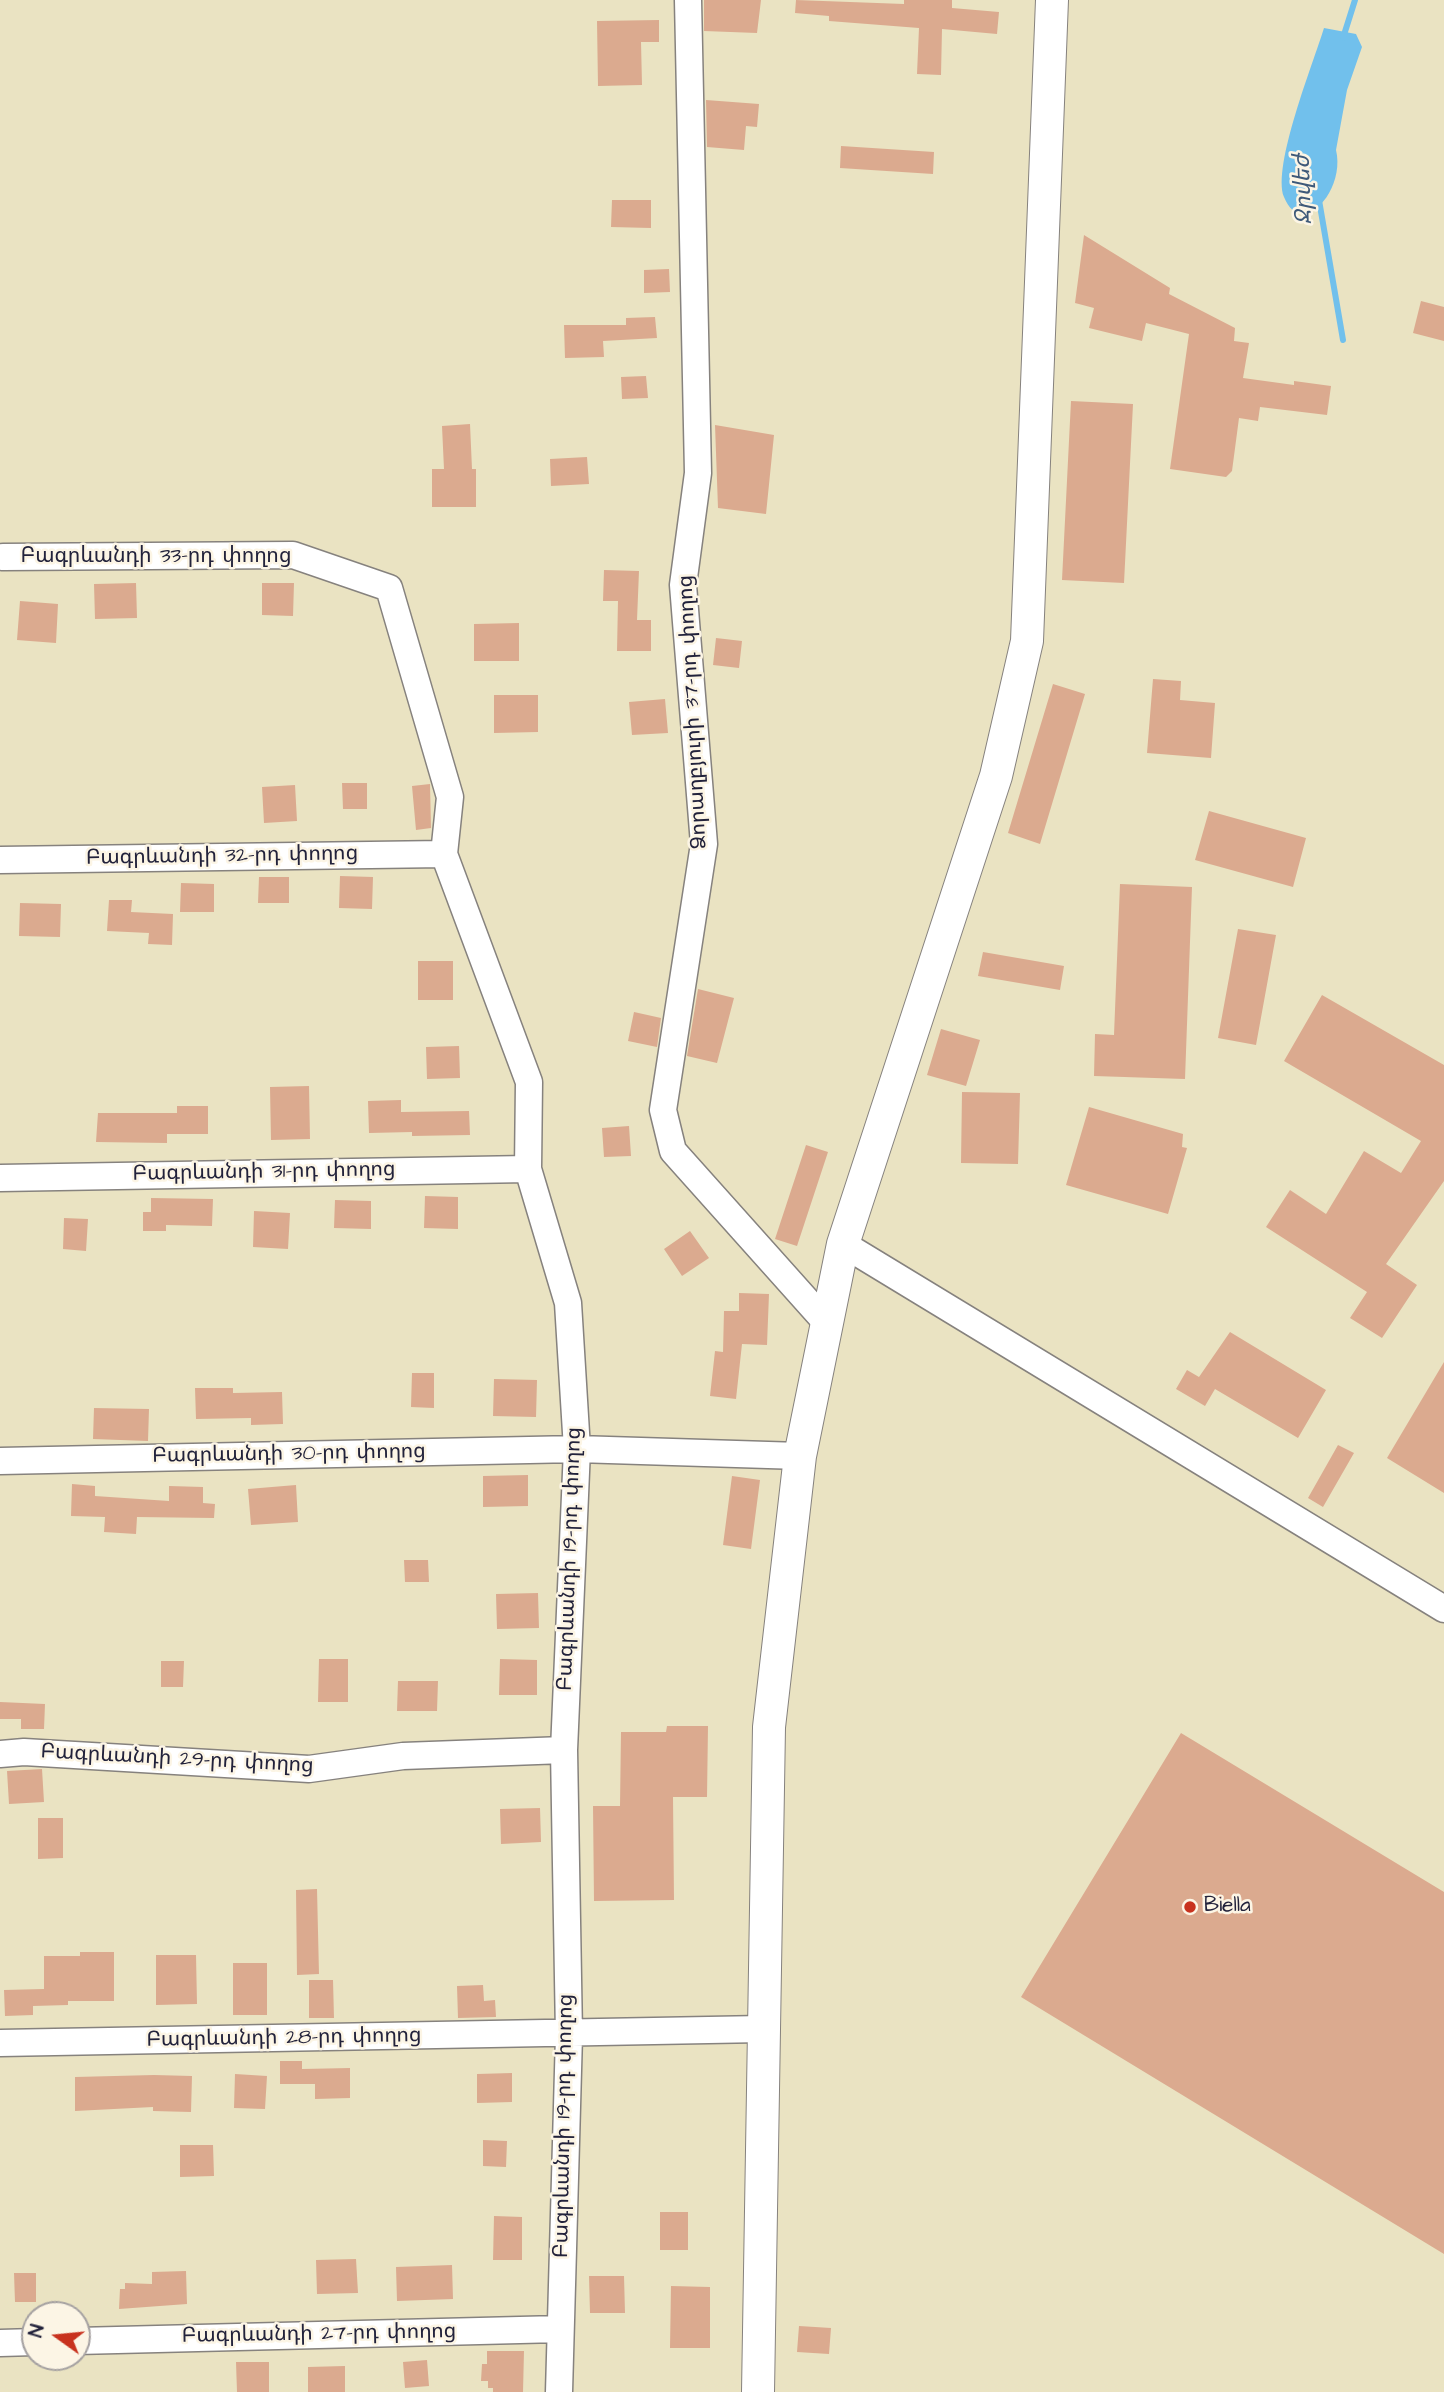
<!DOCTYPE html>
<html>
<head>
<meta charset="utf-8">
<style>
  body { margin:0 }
  #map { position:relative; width:1444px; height:2392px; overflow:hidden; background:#eae3c2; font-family:"Architects Daughter",sans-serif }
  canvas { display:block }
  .north { position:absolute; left:21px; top:2301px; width:70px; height:70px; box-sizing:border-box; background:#fcf5e5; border:2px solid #a5a1a1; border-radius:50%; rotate:285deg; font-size:19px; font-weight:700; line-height:28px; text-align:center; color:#22223b }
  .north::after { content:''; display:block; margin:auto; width:24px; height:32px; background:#c8321e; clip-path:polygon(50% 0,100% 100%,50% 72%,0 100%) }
</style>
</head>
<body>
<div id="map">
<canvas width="1444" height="2392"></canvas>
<div class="north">N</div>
</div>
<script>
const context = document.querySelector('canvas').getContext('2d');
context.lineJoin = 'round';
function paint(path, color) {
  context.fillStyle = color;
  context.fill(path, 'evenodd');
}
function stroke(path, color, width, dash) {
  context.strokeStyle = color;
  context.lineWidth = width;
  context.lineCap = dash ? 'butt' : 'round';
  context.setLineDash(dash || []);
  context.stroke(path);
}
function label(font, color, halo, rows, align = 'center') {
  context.font = font + ' "Architects Daughter","Noto Sans Armenian",sans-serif';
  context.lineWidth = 5;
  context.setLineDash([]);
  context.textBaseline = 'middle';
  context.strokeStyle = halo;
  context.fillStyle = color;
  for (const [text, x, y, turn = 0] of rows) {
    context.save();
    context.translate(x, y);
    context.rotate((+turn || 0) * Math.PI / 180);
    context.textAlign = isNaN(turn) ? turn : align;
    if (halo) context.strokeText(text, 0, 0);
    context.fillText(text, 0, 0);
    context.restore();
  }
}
const water = new Path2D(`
  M 1324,28 L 1356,34 L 1362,47 L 1347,90 L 1336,150 C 1346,191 1301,240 1284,197 C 1272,166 1313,64 1324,28 Z`);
const stream = new Path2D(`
  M 1343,38 L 1355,0
  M 1319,200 L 1343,340`);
const building = new Path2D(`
  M 704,0 L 761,0 L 757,33 L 704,31 Z
  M 796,0 L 904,4 L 904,0 L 952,0 L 952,8 L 999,12 L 997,34 L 942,29 L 941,75 L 917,74 L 919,28 L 829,21 L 829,16 L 795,13 Z
  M 659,20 L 659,42 L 641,42 L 642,85 L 598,86 L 597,21 Z
  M 706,100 L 759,104 L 757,127 L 746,126 L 744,150 L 707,147 Z
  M 841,146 L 934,152 L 933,174 L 840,168 Z
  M 612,200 L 651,200 L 651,228 L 611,227 Z
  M 1084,235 L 1170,288 L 1169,294 L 1235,328 L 1234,341 L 1249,343 L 1243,378 L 1294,385 L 1294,381 L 1331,386 L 1327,415 L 1260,407 L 1258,421 L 1239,418 L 1232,471 L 1226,477 L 1170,469 L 1189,334 L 1146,323 L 1142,341 L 1089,328 L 1094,308 L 1075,303 Z
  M 669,269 L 670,292 L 644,293 L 644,270 Z
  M 1421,301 L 1444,307 L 1444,341 L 1413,333 Z
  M 655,317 L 657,338 L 603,341 L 604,357 L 565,358 L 564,325 L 626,325 L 626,318 Z
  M 646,376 L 648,398 L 622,399 L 621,377 Z
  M 1071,401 L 1133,404 L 1124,583 L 1062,580 Z
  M 470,424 L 472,469 L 476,469 L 476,507 L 432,507 L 432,469 L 444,469 L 442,426 Z
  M 715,425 L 774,435 L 766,514 L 718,508 Z
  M 587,457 L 589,484 L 551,486 L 550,459 Z
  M 604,570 L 639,571 L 637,620 L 651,620 L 651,651 L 617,651 L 618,601 L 603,601 Z
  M 136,583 L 137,618 L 95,619 L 94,584 Z
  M 262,583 L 294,583 L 293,616 L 262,615 Z
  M 20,601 L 58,604 L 56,643 L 17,640 Z
  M 519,623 L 519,661 L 474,661 L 474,624 Z
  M 716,638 L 742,641 L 739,668 L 713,665 Z
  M 1153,679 L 1181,681 L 1180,700 L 1215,703 L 1211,758 L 1147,753 Z
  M 1053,684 L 1085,694 L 1040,844 L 1008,833 Z
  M 494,695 L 538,695 L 538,732 L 494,733 Z
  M 665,699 L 668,733 L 632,735 L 629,702 Z
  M 342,783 L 367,783 L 367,809 L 343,809 Z
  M 430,784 L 431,828 L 416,830 L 412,786 Z
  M 295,785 L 297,821 L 264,823 L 262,787 Z
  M 1209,811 L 1306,838 L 1293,887 L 1195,860 Z
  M 340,876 L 373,877 L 372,909 L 339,908 Z
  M 259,877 L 289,877 L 289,903 L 258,903 Z
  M 181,883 L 214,884 L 214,912 L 180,912 Z
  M 1120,884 L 1192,887 L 1185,1079 L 1094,1076 L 1095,1034 L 1114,1035 Z
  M 109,900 L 132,900 L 131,912 L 173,914 L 172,945 L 148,944 L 149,933 L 107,931 Z
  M 20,903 L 61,904 L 60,937 L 19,936 Z
  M 1238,929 L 1276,935 L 1256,1045 L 1218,1038 Z
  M 983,952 L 1064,966 L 1060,990 L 978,976 Z
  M 418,961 L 453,961 L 453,1000 L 418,1000 Z
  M 698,989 L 734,998 L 717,1063 L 687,1056 Z
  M 1322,995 L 1444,1065 L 1444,1181 L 1386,1264 L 1417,1285 L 1382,1338 L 1350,1318 L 1367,1292 L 1266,1227 L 1290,1190 L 1326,1214 L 1364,1151 L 1401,1173 L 1421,1141 L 1284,1061 Z
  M 634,1012 L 661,1018 L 657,1047 L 628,1041 Z
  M 941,1029 L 980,1040 L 966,1086 L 927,1075 Z
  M 459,1046 L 460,1078 L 427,1079 L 426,1047 Z
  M 309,1086 L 310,1139 L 271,1140 L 270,1087 Z
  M 962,1092 L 1020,1093 L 1018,1164 L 961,1163 Z
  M 401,1100 L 401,1112 L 469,1111 L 470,1135 L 412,1136 L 412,1132 L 369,1133 L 368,1101 Z
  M 177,1106 L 208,1106 L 208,1134 L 167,1134 L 167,1143 L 96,1142 L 98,1113 L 177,1113 Z
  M 1089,1107 L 1183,1134 L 1182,1147 L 1187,1148 L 1168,1214 L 1066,1185 Z
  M 629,1126 L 631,1156 L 604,1157 L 602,1128 Z
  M 806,1145 L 828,1152 L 797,1246 L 775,1239 Z
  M 425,1196 L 458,1197 L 458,1229 L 424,1228 Z
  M 151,1198 L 213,1199 L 212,1226 L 166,1225 L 166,1231 L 143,1231 L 143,1212 L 151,1212 Z
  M 335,1200 L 371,1201 L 371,1229 L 334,1228 Z
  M 254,1211 L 290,1213 L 288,1249 L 253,1247 Z
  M 64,1218 L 88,1219 L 86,1251 L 63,1249 Z
  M 690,1231 L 709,1258 L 682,1276 L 664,1249 Z
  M 739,1293 L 769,1294 L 767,1345 L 742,1344 L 736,1399 L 710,1396 L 715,1351 L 723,1352 L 724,1311 L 739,1311 Z
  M 1230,1332 L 1326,1390 L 1298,1438 L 1215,1389 L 1205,1406 L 1176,1389 L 1187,1370 L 1199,1377 Z
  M 1444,1362 L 1444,1493 L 1387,1458 Z
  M 412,1373 L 434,1373 L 434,1408 L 411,1407 Z
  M 494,1379 L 537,1380 L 536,1417 L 493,1416 Z
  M 195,1388 L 233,1388 L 233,1393 L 282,1392 L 283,1424 L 251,1425 L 251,1418 L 196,1419 Z
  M 94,1408 L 149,1409 L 148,1441 L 93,1439 Z
  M 1338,1445 L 1354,1453 L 1323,1507 L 1308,1498 Z
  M 528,1475 L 528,1506 L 483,1507 L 483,1476 Z
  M 732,1476 L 760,1480 L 751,1549 L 723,1545 Z
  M 72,1484 L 95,1486 L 95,1496 L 169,1501 L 169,1486 L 203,1487 L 203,1503 L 215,1504 L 214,1518 L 137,1517 L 136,1534 L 104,1532 L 105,1517 L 71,1516 Z
  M 296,1485 L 298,1522 L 251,1525 L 248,1489 Z
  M 404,1560 L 428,1560 L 429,1582 L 405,1582 Z
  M 538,1593 L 539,1628 L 497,1629 L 496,1594 Z
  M 319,1659 L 348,1659 L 348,1702 L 318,1702 Z
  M 500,1659 L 537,1660 L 537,1695 L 499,1695 Z
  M 161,1661 L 184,1661 L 183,1687 L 161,1687 Z
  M 398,1681 L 438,1681 L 437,1711 L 397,1711 Z
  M 0,1702 L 45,1704 L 44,1729 L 21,1729 L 21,1719 L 0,1719 Z
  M 667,1726 L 708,1726 L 707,1797 L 673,1797 L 674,1900 L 594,1901 L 593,1806 L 620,1806 L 621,1732 L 666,1732 Z
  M 1181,1733 L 1444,1892 L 1444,2254 L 1021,1997 Z
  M 42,1769 L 44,1802 L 9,1804 L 7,1771 Z
  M 540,1808 L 541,1842 L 501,1844 L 500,1809 Z
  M 38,1818 L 63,1818 L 63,1858 L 38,1859 Z
  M 317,1889 L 319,1974 L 297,1975 L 296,1890 Z
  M 80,1952 L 114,1952 L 114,2001 L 68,2001 L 68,2005 L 33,2006 L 33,2015 L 5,2016 L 4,1990 L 44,1989 L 44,1956 L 80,1956 Z
  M 156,1955 L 196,1955 L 197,2004 L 156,2005 Z
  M 233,1963 L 267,1963 L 267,2015 L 233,2015 Z
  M 309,1980 L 333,1980 L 334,2018 L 309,2018 Z
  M 483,1985 L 484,2001 L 495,2000 L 496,2017 L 458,2018 L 457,1986 Z
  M 280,2061 L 302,2061 L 302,2069 L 350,2068 L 350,2098 L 315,2099 L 315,2084 L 280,2084 Z
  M 512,2073 L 512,2102 L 477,2103 L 477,2074 Z
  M 235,2074 L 267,2076 L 265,2109 L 234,2108 Z
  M 154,2075 L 192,2076 L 191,2112 L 153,2111 L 153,2107 L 75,2111 L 75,2077 Z
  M 483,2140 L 507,2141 L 506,2167 L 483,2166 Z
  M 180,2145 L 213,2145 L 214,2176 L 180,2177 Z
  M 660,2212 L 688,2212 L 688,2250 L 660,2250 Z
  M 494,2216 L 522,2217 L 522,2260 L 493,2260 Z
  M 356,2259 L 358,2293 L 317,2294 L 316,2260 Z
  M 452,2265 L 453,2299 L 397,2301 L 396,2267 Z
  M 186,2271 L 187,2304 L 119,2309 L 120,2289 L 125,2289 L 125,2283 L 152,2284 L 152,2272 Z
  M 14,2273 L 36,2273 L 36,2302 L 15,2302 Z
  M 589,2276 L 624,2276 L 625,2313 L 590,2313 Z
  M 671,2286 L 710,2287 L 710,2348 L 670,2348 Z
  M 799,2326 L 831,2328 L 829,2354 L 797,2352 Z
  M 487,2351 L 524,2351 L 523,2392 L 493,2392 L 493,2388 L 488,2388 L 488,2381 L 481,2381 L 482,2364 L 487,2364 Z
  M 427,2360 L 429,2386 L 405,2388 L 403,2362 Z
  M 236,2362 L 269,2362 L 269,2392 L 237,2392 Z
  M 345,2366 L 345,2392 L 308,2392 L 308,2367 Z`);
const minor = new Path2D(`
  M 688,0 L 698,473 L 683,585 L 704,844 L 663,1110 L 673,1151 L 825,1321
  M 3,557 L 293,555 L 389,588 L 450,797 L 444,854 L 529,1082 L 528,1169 L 568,1303 L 577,1449 L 564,1750 L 569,2035 L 559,2392
  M 0,860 L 444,854
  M 0,1178 L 528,1169
  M 843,1244 L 1444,1609
  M 0,1461 L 577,1449 L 800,1456
  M 0,1754 L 24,1752 L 309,1769 L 403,1756 L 564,1750
  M 0,2043 L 763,2029
  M 77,2341 L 560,2329
  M 0,2343 L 35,2342`);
const tertiary = new Path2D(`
  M 758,2392 L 769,1727 L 800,1456 L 843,1244 L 996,776 L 1027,641 L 1052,0`);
const markers = [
  [1190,1907,7,"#c8321e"]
];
const streetNames = [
  ["Բագրևանդի 33-րդ փողոց",156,558],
  ["Ձորաղբյուրի 37-րդ փողոց",694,712,-93],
  ["Բագրևանդի 32-րդ փողոց",222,857,-1],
  ["Բագրևանդի 31-րդ փողոց",264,1173,-1],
  ["Բագրևանդի 30-րդ փողոց",289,1455,-1],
  ["Բագրևանդի 19-րդ փողոց",571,1559,-88],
  ["Բագրևանդի 29-րդ փողոց",177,1760,3],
  ["Բագրևանդի 28-րդ փողոց",284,2039,-1],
  ["Բագրևանդի 19-րդ փողոց",565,2126,-89],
  ["Բագրևանդի 27-րդ փողոց",319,2335,-1]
];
const poiNames = [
  ["Biella",1204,1907]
];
const waterNames = [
  ["Ջրվեժ",1305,190,-92]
];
paint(water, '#71c0ec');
stroke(stream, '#71c0ec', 6);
paint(building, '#dbaa8f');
stroke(minor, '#86827e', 29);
stroke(tertiary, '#86827e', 34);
stroke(minor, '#fff', 26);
stroke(tertiary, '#fff', 32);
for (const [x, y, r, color] of markers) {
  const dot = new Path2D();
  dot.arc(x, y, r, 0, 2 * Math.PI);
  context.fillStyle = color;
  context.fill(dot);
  stroke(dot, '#fcf5e5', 2.5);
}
label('21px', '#22223b', '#fcf5e5', streetNames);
label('21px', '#22223b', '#fcf5e5', poiNames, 'left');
label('italic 23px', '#3e5979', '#fcf5e5', waterNames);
</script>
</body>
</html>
